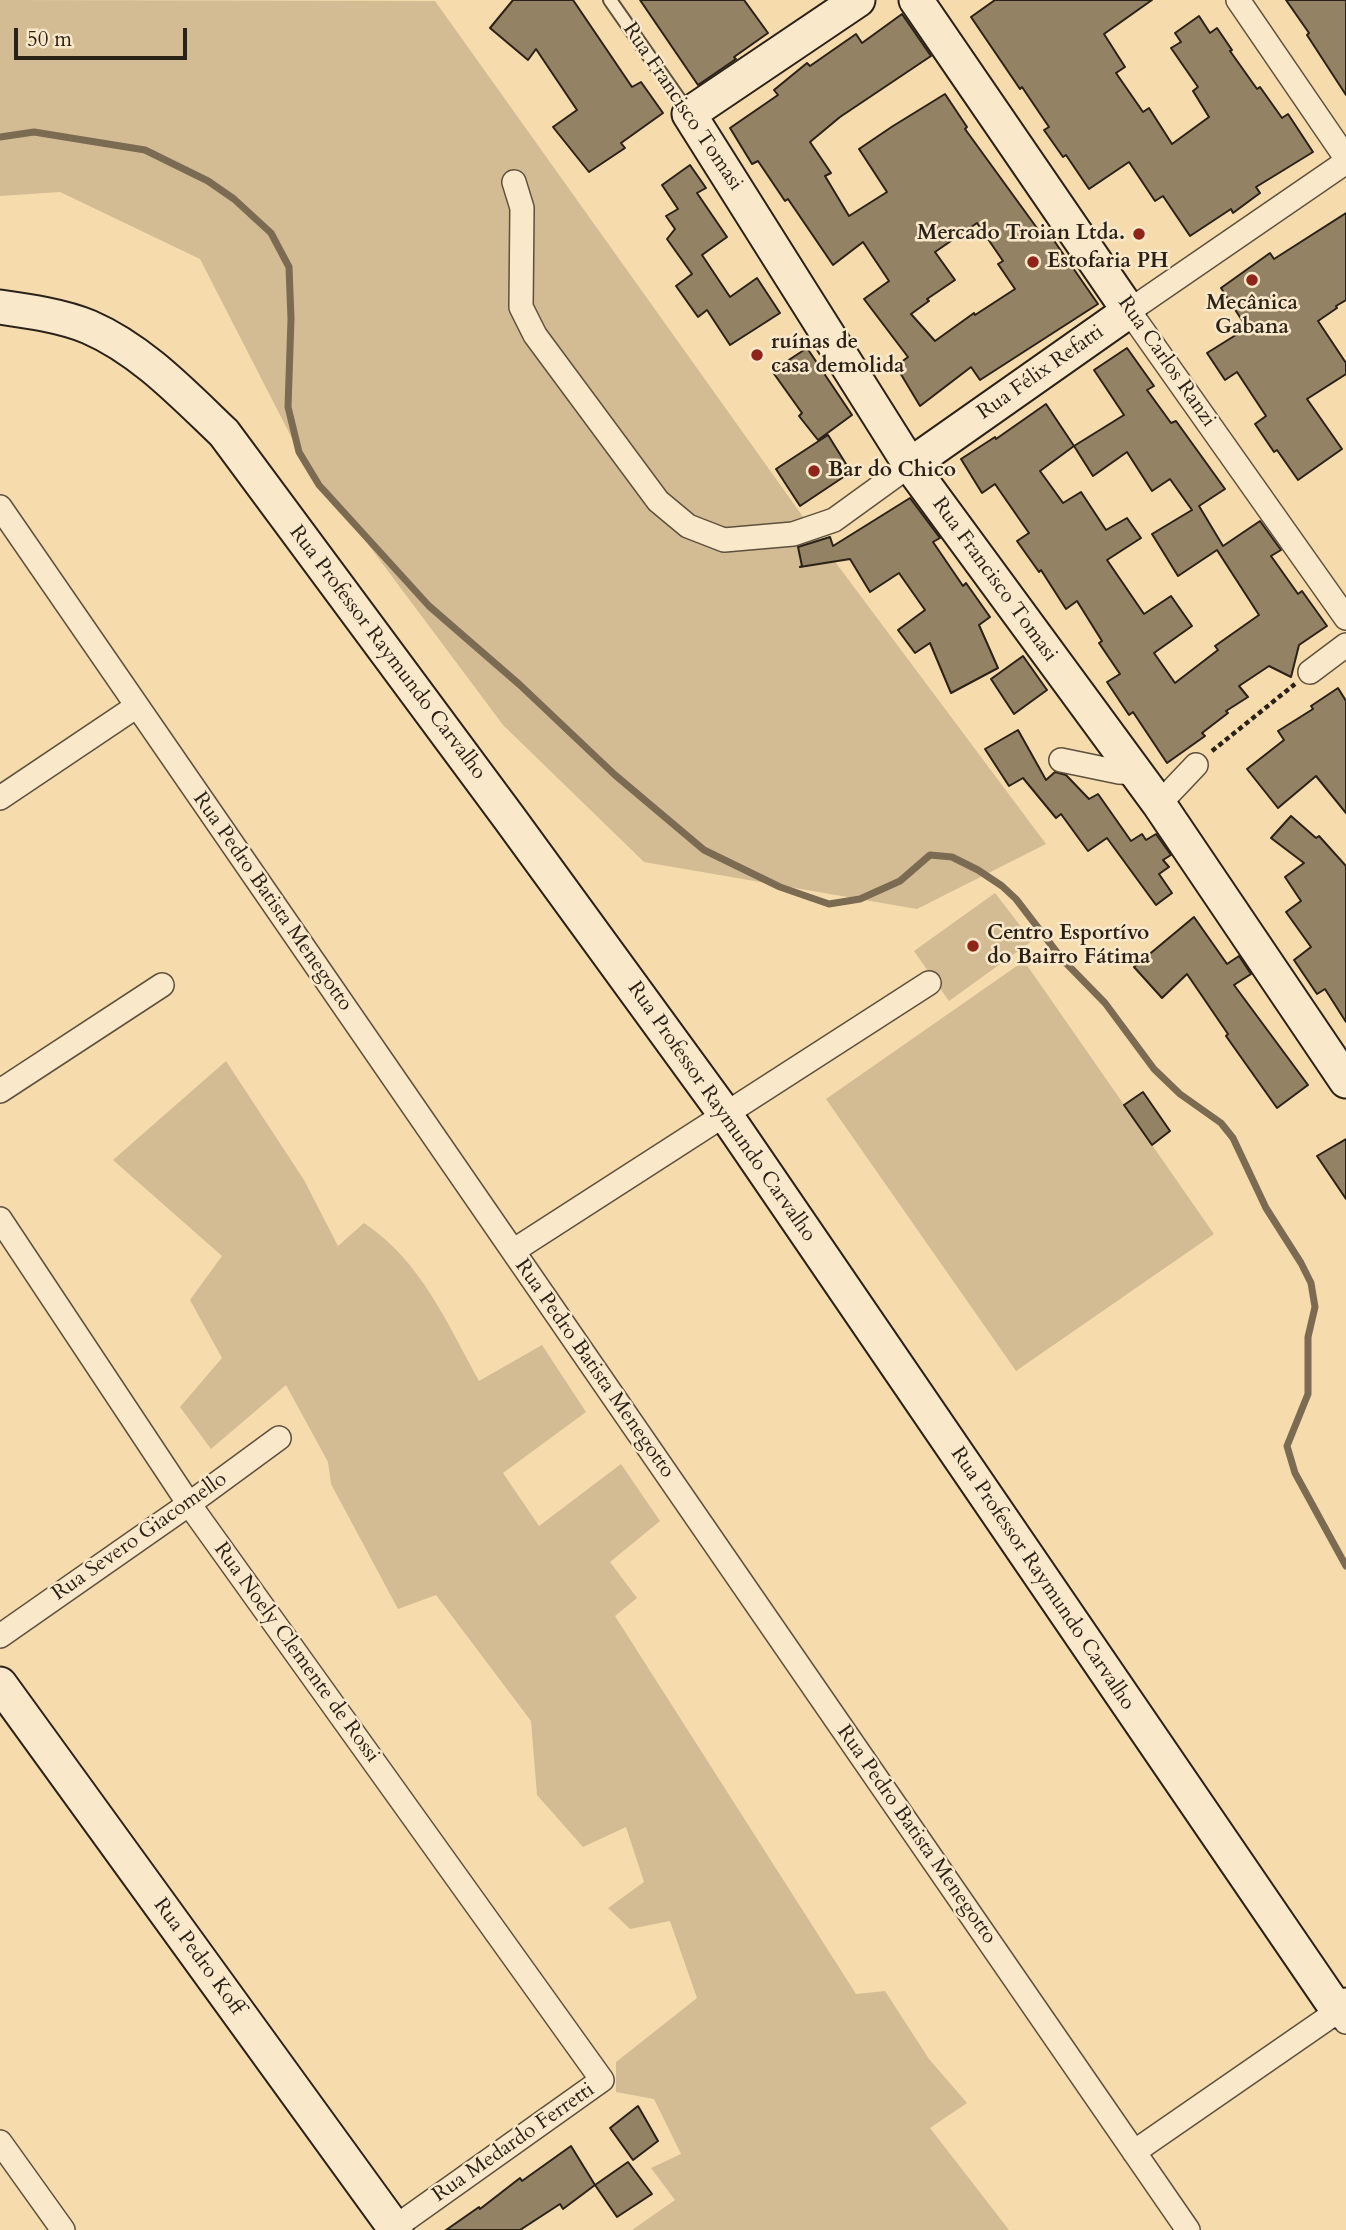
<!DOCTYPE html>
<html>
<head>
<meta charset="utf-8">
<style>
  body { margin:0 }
  #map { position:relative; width:1346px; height:2230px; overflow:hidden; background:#f6dbad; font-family:Cardo,serif }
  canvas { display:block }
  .scale { position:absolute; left:14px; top:28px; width:173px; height:32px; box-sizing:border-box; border:4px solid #2a2118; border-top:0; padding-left:9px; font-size:21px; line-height:24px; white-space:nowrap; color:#2a2118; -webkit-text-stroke:5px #f9e8ca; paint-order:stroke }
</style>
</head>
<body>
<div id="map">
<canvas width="1346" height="2230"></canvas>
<div class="scale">50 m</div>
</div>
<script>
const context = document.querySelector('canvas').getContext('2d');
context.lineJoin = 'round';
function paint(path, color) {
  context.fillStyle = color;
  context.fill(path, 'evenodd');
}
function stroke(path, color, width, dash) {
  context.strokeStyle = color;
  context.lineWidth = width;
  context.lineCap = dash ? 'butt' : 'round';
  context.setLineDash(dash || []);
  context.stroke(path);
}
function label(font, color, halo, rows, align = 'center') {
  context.font = font + ' Cardo,serif';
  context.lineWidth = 5;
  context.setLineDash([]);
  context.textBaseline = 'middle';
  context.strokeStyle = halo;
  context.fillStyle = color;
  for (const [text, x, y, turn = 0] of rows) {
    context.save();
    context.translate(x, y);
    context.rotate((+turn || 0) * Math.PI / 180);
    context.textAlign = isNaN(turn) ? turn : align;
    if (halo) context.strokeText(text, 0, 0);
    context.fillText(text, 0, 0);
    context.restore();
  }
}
const green = new Path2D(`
  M 0,0 L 435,1 L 836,563 L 1046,844 L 917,909 L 644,862 L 503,725 L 299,452 L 200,259 L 60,192 L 0,196 Z
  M 995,893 L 1032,941 L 949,1001 L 914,951 Z
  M 1024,961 L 1214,1234 L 1016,1371 L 826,1099 Z
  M 226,1061 L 304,1180 L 338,1246 L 364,1223 C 421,1261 447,1323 479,1381 L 542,1345 L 586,1412 L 503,1473 L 539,1526 L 621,1464 L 660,1521 L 610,1562 L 637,1598 L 615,1616 L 856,1994 L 885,1991 L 929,2059 L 967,2103 L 930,2128 L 1009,2230 L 632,2230 L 675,2200 L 651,2168 L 681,2154 L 654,2099 L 616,2092 L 616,2062 L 697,1998 L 670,1921 L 630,1929 L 608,1908 L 644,1882 L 626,1827 L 583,1847 L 537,1795 L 531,1721 L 436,1595 L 398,1609 L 331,1484 L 328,1462 L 286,1385 L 211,1449 L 180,1407 L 222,1358 L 190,1300 L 222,1256 L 113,1160 Z`);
const stream = new Path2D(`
  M 0,137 L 34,132 L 145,150 L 208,181 L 234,199 L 271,233 L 289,267 L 291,319 L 288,407 L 299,452 L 319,485 L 429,606 L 520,685 L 615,775 L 704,850 L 780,887 L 829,904 L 860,899 L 900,881 L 930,855 L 952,857 L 978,870 L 1002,886 L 1016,899 L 1062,959 L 1105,1003 L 1154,1069 L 1180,1094 L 1221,1123 L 1233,1138 L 1266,1208 L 1301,1263 L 1311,1283 L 1315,1307 L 1308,1337 L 1308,1394 L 1287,1446 L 1295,1473 L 1346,1566`);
const building = new Path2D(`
  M 513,0 L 573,0 L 632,87 L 641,82 L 663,113 L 621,143 L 625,148 L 589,172 L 553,127 L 577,110 L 536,49 L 528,60 L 490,28 Z
  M 640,0 L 744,0 L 768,33 L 734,57 L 736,59 L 698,85 Z
  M 995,0 L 1152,0 L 1104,34 L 1125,67 L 1116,73 L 1143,112 L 1149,108 L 1172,144 L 1209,117 L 1193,91 L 1198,87 L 1171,48 L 1181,42 L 1175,33 L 1199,16 L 1210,33 L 1217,28 L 1232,50 L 1230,51 L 1257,89 L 1260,87 L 1282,118 L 1288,114 L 1313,152 L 1256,187 L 1260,193 L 1233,213 L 1231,209 L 1190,236 L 1163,196 L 1155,201 L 1129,162 L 1089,189 L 1066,155 L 1063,157 L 1044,130 L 1049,127 L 1022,87 L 1020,89 L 971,17 Z
  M 1286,0 L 1346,0 L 1346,95 L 1307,35 L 1309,33 Z
  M 902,14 L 931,56 L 840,117 L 810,142 L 831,173 L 825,176 L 849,216 L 887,192 L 859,149 L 893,126 L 945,94 L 967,127 L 965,129 L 1042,235 L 1048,232 L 1098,304 L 980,380 L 971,367 L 920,406 L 896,366 L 908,357 L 864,299 L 889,281 L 863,242 L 833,265 L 788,199 L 785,201 L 758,161 L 752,164 L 730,128 L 778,95 L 774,90 L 807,63 L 810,66 L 856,34 L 862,43 ZM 977,223 L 1003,261 L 998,264 L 1015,289 L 975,315 L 974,313 L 935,341 L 911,314 L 929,301 L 927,299 L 955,280 L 935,252 Z
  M 690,165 L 706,188 L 697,193 L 727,237 L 702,255 L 730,297 L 757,278 L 780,313 L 730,345 L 707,310 L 698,317 L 676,286 L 692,274 L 667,239 L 675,229 L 666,216 L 678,209 L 662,185 Z
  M 1346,213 L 1346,300 L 1336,306 L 1337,308 L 1318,321 L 1346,363 L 1346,374 L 1307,399 L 1342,449 L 1298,480 L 1277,450 L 1274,452 L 1255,424 L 1266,416 L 1237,372 L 1225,380 L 1207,353 L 1247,328 L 1221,288 L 1270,253 L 1274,259 Z
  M 807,348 L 852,415 L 818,440 L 799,416 L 802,413 L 772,371 Z
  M 1127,348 L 1154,386 L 1147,390 L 1171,423 L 1176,421 L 1225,489 L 1199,506 L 1223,546 L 1260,521 L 1281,550 L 1271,556 L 1298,594 L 1302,591 L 1327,626 L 1299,645 L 1291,677 L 1269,666 L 1239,686 L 1248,697 L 1226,711 L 1228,713 L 1202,733 L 1205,736 L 1167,763 L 1133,712 L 1129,715 L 1107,682 L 1120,674 L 1099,643 L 1102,641 L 1077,601 L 1066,609 L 1041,570 L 1039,572 L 1017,541 L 1029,533 L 995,484 L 982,493 L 961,459 L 995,437 L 996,439 L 1046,404 L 1074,446 L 1124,415 L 1094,370 ZM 1074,446 L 1093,476 L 1127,452 L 1152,491 L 1170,479 L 1192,510 L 1152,534 L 1178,576 L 1217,550 L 1259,615 L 1215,646 L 1218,650 L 1175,683 L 1154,653 L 1192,626 L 1171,596 L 1144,614 L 1107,560 L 1141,538 L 1127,518 L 1106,530 L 1081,492 L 1063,503 L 1040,471 Z
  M 828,435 L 851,472 L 800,506 L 776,469 Z
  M 910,498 L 940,538 L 933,542 L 963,586 L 966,583 L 990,617 L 979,625 L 998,668 L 951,693 L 930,643 L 915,653 L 898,630 L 925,610 L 899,573 L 870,592 L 850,559 L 800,567 L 802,566 L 798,547 L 830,537 L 833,546 Z
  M 1023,656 L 1047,690 L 1014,714 L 991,679 Z
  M 1338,688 L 1346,701 L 1346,813 L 1316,776 L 1278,808 L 1247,769 L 1284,740 L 1278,731 L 1313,709 L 1311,706 Z
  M 1018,730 L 1046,780 L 1055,772 L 1066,775 L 1089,799 L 1098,794 L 1131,841 L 1142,834 L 1146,840 L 1156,834 L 1171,855 L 1163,860 L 1169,867 L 1159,874 L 1172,893 L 1156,905 L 1107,838 L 1088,851 L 1061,814 L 1056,818 L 1023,778 L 1009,786 L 985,749 Z
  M 1291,816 L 1316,838 L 1319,836 L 1346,866 L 1346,1022 L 1325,989 L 1317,994 L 1294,960 L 1311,947 L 1286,912 L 1301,901 L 1285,877 L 1304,863 L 1271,838 Z
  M 1194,917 L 1227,964 L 1239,956 L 1251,974 L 1234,985 L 1308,1085 L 1277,1108 L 1226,1036 L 1228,1034 L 1187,974 L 1162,998 L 1134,967 Z
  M 1143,1092 L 1170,1131 L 1152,1145 L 1124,1105 Z
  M 1346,1139 L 1346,1199 L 1317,1156 Z
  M 638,2106 L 658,2141 L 633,2160 L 610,2128 Z
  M 571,2146 L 595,2185 L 563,2209 L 560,2204 L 520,2230 L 446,2230 L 479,2207 L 480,2209 L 520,2178 L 522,2181 Z
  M 628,2162 L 652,2194 L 617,2217 L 595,2185 Z`);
const path = new Path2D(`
  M 1212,751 L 1295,684`);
const lane = new Path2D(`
  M 610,0 L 688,112`);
const street = new Path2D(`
  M 1238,0 L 1346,158
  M 1346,162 L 1129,311 L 1346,618
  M 514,182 L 522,208 L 521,307 L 535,335 L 658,501 L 688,526 L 724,540 L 793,534 L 834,520 L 910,465
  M 0,507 L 1188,2230
  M 1310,672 L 1346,645
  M 1061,760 L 1119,772 L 1137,773
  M 0,798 L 137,706
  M 1159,804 L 1196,765
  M 0,1091 L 162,985
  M 0,1219 L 189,1504 L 602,2080 L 391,2230
  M 513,1251 L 929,983
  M 0,1636 L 189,1504 L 279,1438
  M 0,2142 L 63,2230
  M 1134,2152 L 1338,2011 L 1346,2022`);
const secondary = new Path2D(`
  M 858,0 L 689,114 L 910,465 L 1159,804 L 1346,1081
  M 0,307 C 28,311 63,316 89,327 C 142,350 183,394 224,433 L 510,819 L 725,1114 L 1338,2011 L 1346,2005
  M 910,465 L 1129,311 L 916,0
  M 0,1684 L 396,2230`);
const markers = [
  [1139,234,7,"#8f2418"],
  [1033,262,7,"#8f2418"],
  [1252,280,7,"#8f2418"],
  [757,355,7,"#8f2418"],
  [814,471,7,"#8f2418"],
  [973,946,7,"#8f2418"]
];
const streetNames = [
  ["Rua Francisco Tomasi",682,107,56],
  ["Rua Carlos Ranzi",1166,362,55],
  ["Rua Félix Refatti",1041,373,-35],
  ["Rua Francisco Tomasi",994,580,54],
  ["Rua Professor Raymundo Carvalho",387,653,53],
  ["Rua Pedro Batista Menegotto",272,902,55],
  ["Rua Professor Raymundo Carvalho",721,1112,55],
  ["Rua Pedro Batista Menegotto",594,1369,55],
  ["Rua Severo Giacomello",140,1537,-35],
  ["Rua Professor Raymundo Carvalho",1042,1579,56],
  ["Rua Noely Clemente de Rossi",296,1653,54],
  ["Rua Pedro Batista Menegotto",916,1835,55],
  ["Rua Pedro Koff",198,1957,54],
  ["Rua Medardo Ferretti",514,2143,-35]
];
const poiNames = [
  ["Mercado Troian Ltda.",1125,234,"right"],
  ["Estofaria PH",1047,262],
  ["Mecânica",1252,304,"center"],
  ["Gabana",1252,328,"center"],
  ["ruínas de",771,343],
  ["casa demolida",771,367],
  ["Bar do Chico",828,471],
  ["Centro Esportívo",987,934],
  ["do Bairro Fátima",987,958]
];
paint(green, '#d3bb94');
stroke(stream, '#7b6b53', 7);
paint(building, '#948265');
stroke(building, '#2a2118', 2);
stroke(lane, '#5d503d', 16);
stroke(street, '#5d503d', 26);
stroke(secondary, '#2a2118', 37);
stroke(path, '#2a2118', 4.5, [5, 3.5]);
stroke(lane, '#f9e8ca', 12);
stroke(street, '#f9e8ca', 23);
stroke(secondary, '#f9e8ca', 33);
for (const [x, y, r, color] of markers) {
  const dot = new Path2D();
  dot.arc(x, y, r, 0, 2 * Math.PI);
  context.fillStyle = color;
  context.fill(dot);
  stroke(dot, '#f9e8ca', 2.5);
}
label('21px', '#2a2118', '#f9e8ca', streetNames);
label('bold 21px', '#2a2118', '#f9e8ca', poiNames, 'left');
</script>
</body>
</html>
